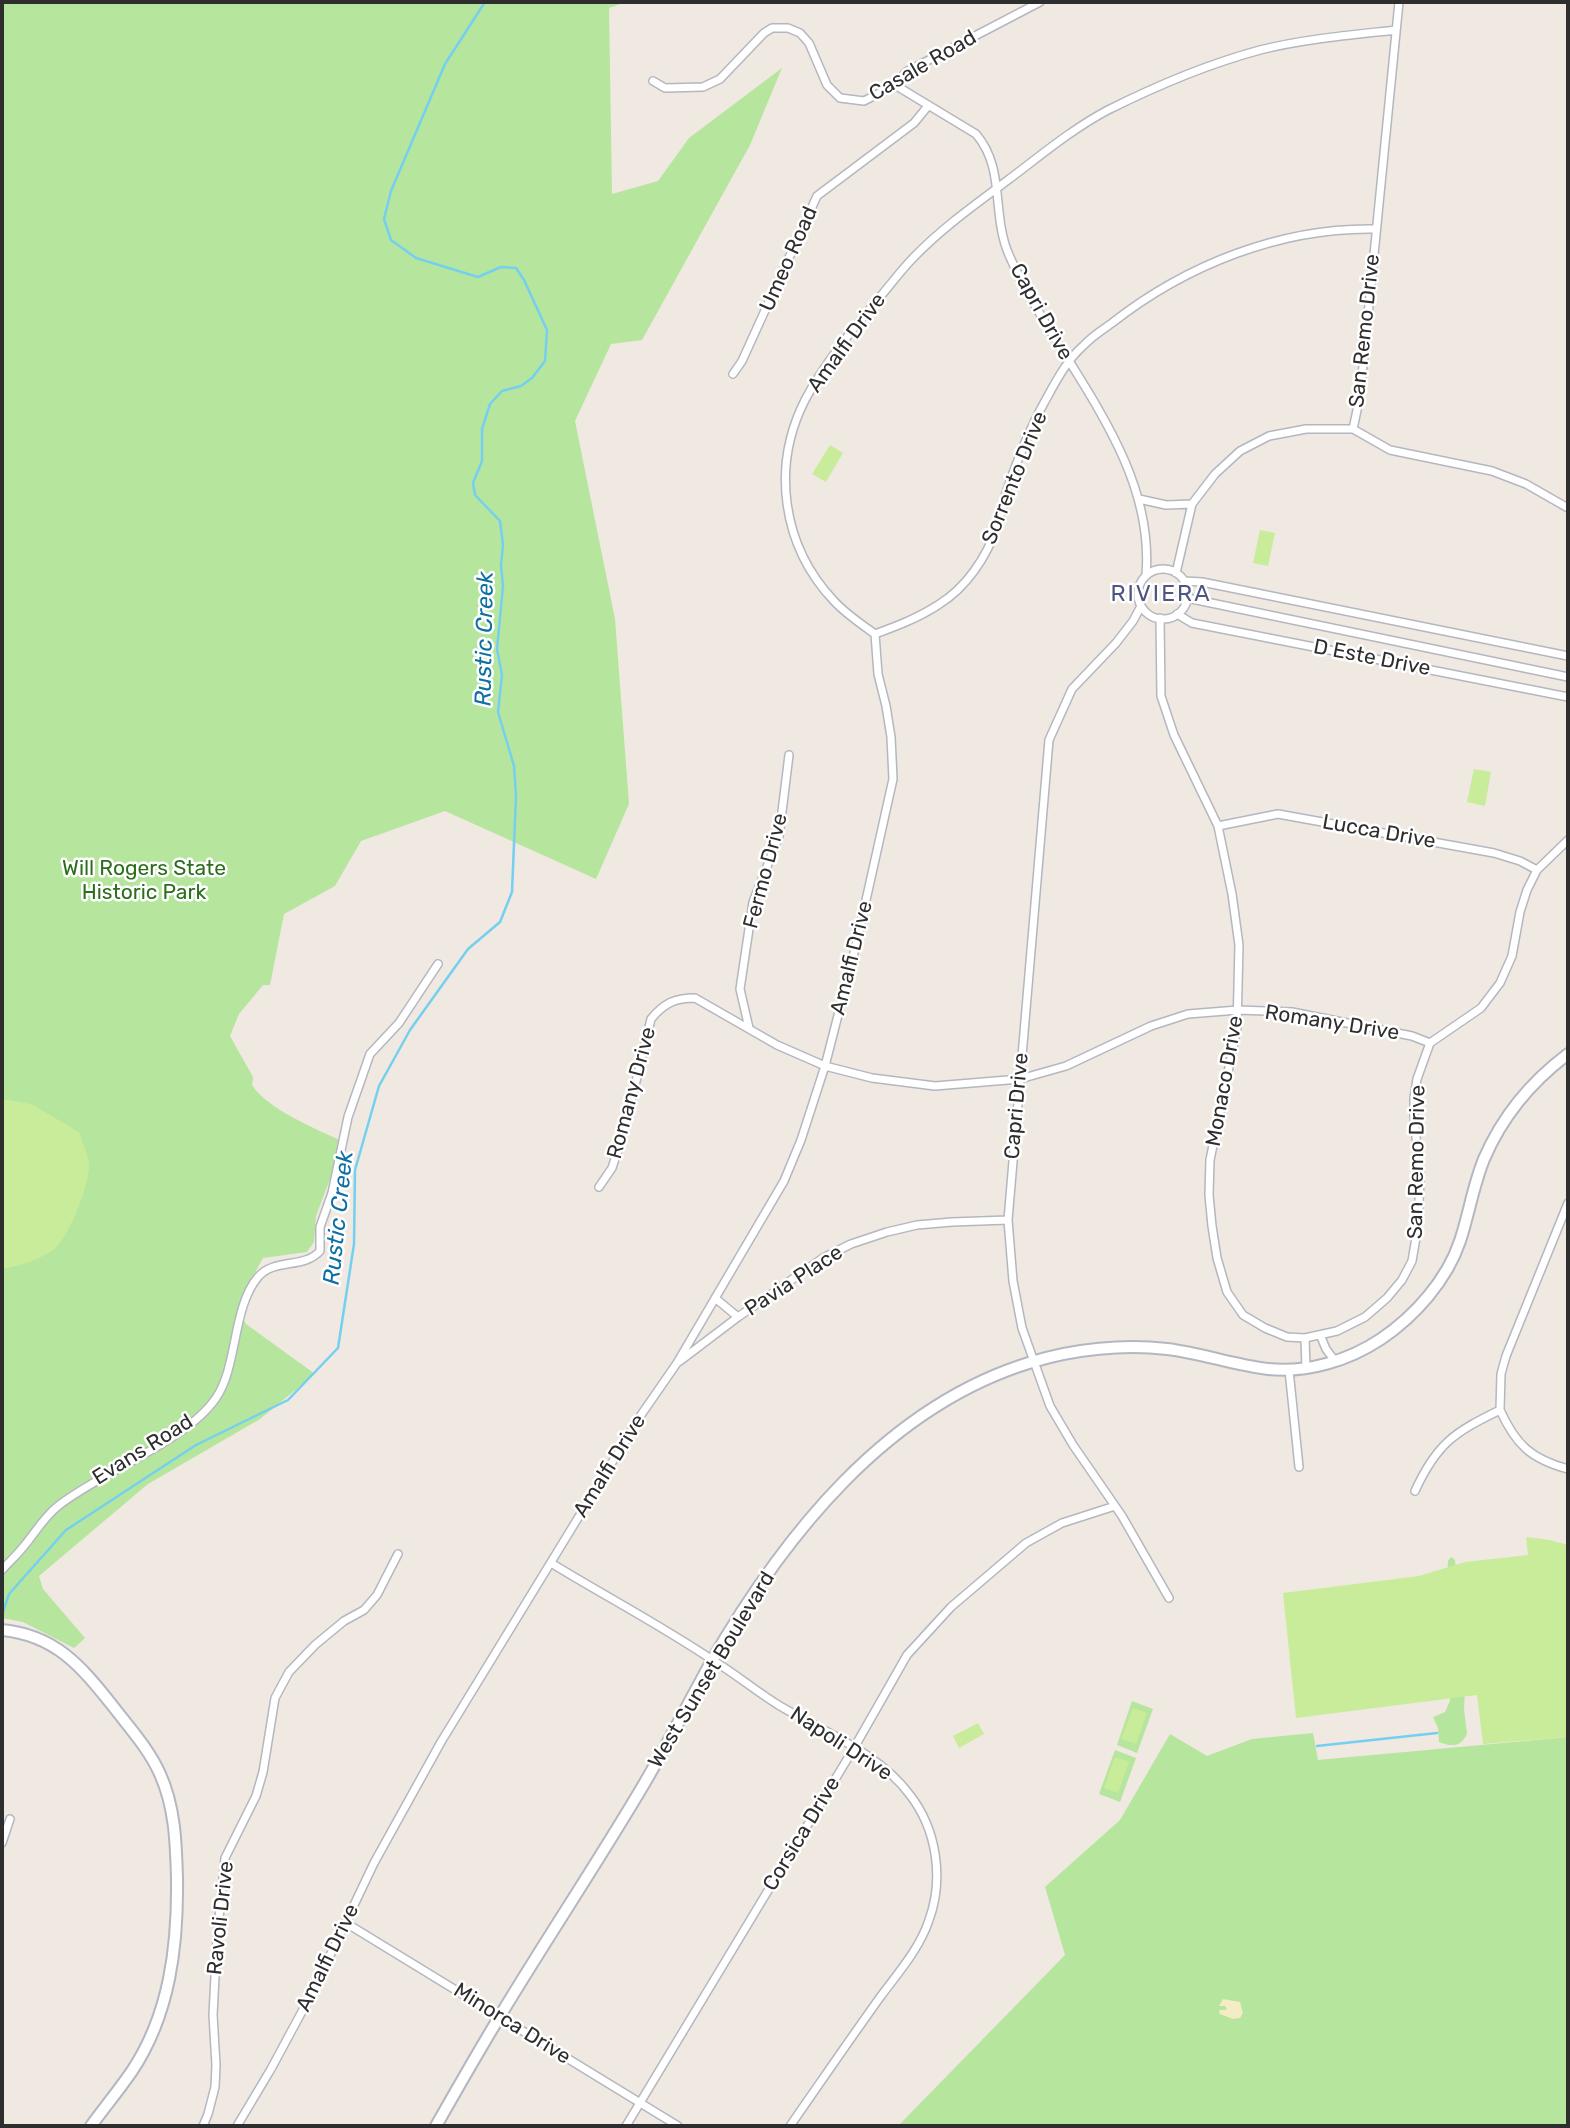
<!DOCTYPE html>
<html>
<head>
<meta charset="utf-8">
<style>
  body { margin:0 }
  #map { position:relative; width:1570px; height:2128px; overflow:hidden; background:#efe9e1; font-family:Rubik,sans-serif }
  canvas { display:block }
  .frame { position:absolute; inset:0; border:4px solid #2e2e2e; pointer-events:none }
</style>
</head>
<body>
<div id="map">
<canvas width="1570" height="2128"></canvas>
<div class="frame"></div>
</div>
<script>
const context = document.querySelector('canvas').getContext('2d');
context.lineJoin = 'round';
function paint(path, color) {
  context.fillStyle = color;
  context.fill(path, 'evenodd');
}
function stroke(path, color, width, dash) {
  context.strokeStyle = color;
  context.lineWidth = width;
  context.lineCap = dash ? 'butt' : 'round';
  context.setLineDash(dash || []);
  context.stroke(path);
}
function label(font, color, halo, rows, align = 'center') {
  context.font = font + ' Rubik,sans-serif';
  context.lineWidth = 5;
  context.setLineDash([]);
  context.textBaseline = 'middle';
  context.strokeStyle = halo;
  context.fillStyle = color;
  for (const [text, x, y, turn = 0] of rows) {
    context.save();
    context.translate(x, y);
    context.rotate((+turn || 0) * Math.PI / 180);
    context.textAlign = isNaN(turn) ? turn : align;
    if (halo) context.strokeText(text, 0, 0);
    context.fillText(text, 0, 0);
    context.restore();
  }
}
const green = new Path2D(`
  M 2,2 L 626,2 L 609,8 L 612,194 L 658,181 L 689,138 L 782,68 L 750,145 L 642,340 L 611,344 L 575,421 L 615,619 L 629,804 L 596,879 L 445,811 L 361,841 L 335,886 L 284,914 L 270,985 L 263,985 L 239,1014 L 230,1036 L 253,1077 L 252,1085 C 267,1109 318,1130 344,1142 L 316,1216 L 314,1242 L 307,1252 L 263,1258 L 242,1296 L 238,1309 L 246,1324 L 315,1374 L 260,1419 L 148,1484 L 39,1576 L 43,1589 L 85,1638 L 74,1648 L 23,1622 L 2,1618 Z
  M 1451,1557 L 1455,1560 L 1466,1669 L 1464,1709 L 1467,1734 C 1461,1747 1452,1747 1439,1742 L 1438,1728 L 1433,1717 L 1445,1712 L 1450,1701 L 1444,1655 L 1448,1561 Z
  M 1132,1701 L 1153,1709 L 1137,1753 L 1117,1745 Z
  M 1313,1733 L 1318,1760 L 1568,1737 L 1568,2126 L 898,2126 L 1065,1955 L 1045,1887 L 1120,1820 L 1170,1734 L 1207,1756 L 1252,1739 Z
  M 1115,1750 L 1136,1758 L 1120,1802 L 1099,1794 Z`);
const sand = new Path2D(`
  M 1223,1999 L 1240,2002 L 1243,2013 L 1240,2018 L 1233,2019 L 1220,2014 L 1219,2010 L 1225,2010 L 1227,2009 L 1225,2006 L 1219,2006 Z`);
const pitch = new Path2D(`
  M 830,445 L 843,453 L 826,482 L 812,474 Z
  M 1260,530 L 1275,533 L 1268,566 L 1253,563 Z
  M 1474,769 L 1491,772 L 1485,806 L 1467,802 Z
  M 2,1099 L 31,1104 L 79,1132 C 82,1142 88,1154 89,1164 C 90,1183 69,1238 53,1250 C 39,1260 19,1266 2,1269 Z
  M 1526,1537 L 1550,1540 L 1568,1545 L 1568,1737 L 1483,1744 L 1477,1695 L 1296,1718 L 1283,1593 L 1419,1576 L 1465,1562 L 1528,1555 Z
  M 1133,1708 L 1147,1713 L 1136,1744 L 1121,1739 Z
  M 978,1723 L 984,1734 L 959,1748 L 953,1736 Z
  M 1115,1757 L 1129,1762 L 1118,1793 L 1104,1788 Z`);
const stream = new Path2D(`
  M 2,1615 L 9,1594 L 66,1530 L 196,1445 L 288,1400 L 338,1348 L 354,1244 L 355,1170 L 379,1086 L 410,1030 L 468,949 L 500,922 L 512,892 L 516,796 L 514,766 L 498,712 L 502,675 L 497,649 L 503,586 L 501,565 L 503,545 L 500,521 L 475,495 L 473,483 L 482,461 L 482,429 L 490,404 L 502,391 L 521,386 L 532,378 L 545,361 L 547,330 L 524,280 L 516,268 L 501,267 L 478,277 L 416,258 L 391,240 L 384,219 L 391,191 L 445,64 L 485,2
  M 1317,1746 L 1437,1733`);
const minor = new Path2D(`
  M 653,81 L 665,88 L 703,87 L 720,79 L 764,33 L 772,28 L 788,28 L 800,33 L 809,43 L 827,85 L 840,98 L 864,101 L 895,85 L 906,72 L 1040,2
  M 895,85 L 976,134 C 1006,169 991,214 1009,255 C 1055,360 1156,455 1146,575
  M 733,374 L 742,361 L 817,196 L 914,123 L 928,106
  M 1353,429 L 1360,396 L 1399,2
  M 1353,429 L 1390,450 L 1492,471 L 1526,484 L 1568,508
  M 1139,499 L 1166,505 L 1192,504
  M1138 594a25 25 0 1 1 50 0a25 25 0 1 1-50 0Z
  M 1176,573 L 1192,504 L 1215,474 L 1240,451 L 1269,436 L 1306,429 L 1353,429
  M 1184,581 L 1202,582 L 1568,656
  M 1187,598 L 1568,677
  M 1141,606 L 1133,621 L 1116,643 L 1072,689 L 1049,740 L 1008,1220 L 1013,1281 L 1022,1328 L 1050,1406 L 1073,1445 L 1122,1516 L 1169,1598
  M 1177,614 L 1192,623 L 1568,697
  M 1160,618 L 1161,696 L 1174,735 L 1218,826 L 1232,894 L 1239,945 L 1237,1028 L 1210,1160 L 1209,1195 L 1212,1226 L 1217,1258 L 1227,1292 L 1243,1315 L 1265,1328 L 1287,1337 L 1305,1338 L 1337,1331 L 1365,1317 L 1387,1298 L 1402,1280 L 1412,1261 L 1418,1226 L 1420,1178 L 1414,1116 L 1414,1098 L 1417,1079 L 1430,1043 L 1481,1008 L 1500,983 L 1512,956 L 1520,912 L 1527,890 L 1537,870 L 1568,840
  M 875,634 C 897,626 918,618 938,605 C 966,588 987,557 997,526 C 1001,514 1003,502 1007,490 C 1017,461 1029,430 1044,403 C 1055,383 1066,361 1083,346 C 1091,337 1102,330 1112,323 C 1186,265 1281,227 1376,229
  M 1218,826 L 1278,814 L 1494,853 L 1520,861 L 1537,870
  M 749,1028 L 740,989 L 753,902 L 779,836 L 789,755
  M 599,1187 L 612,1168 L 624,1131 L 651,1019 C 664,1003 675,998 695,998 L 777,1045 L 825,1066 L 872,1078 L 935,1086 L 1020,1079 L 1066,1066 L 1151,1026 L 1188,1014 L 1238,1010 L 1292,1012 L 1412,1036 L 1430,1043
  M 715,1298 L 738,1317
  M 1321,1337 L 1326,1349 L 1335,1361
  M 1305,1338 L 1306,1368
  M 680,1361 L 738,1317 L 823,1258 L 851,1244 L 887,1232 L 917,1225 L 952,1222 L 1008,1220
  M 1289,1370 L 1299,1467
  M 1500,1410 C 1516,1445 1531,1459 1568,1469
  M 1415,1491 C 1437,1443 1455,1432 1500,1410 L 1501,1374 L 1506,1356 L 1568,1203
  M 551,1563 C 605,1596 662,1626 714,1661 C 737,1675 757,1692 780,1706 C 824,1732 879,1753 910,1795 C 937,1830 944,1879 929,1920 C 920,1948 898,1973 881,1996 C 850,2039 820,2083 790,2126
  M 2,1570 C 9,1562 17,1555 24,1546 C 35,1533 44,1517 58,1506 C 102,1471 186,1442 216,1398 C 238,1366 232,1308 258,1277 C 274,1258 304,1269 320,1251 L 320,1227 L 332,1193 L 348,1117 L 370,1054 L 399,1023 L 438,964
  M 2,1843 L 10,1819
  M 346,1923 L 678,2126
  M 203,2126 L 208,2114 L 215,2087 L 216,2065 L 213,2015 L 217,1938 L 225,1858 L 256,1796 L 263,1772 L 275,1698 L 289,1672 L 315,1645 L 344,1621 L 364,1610 L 377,1595 L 398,1554
  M 237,2126 L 271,2069 L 313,1991 L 374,1863 L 441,1742 L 641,1415 L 677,1363 L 784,1181 L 801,1140 L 825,1066 L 856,945 L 893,779 L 891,737 L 886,706 L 878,674 L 875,634 C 861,624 846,614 834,601 C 782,546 771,467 805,400 C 825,362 853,329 880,297 C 891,284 902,269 914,257 C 942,228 976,204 1008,180 C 1040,156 1072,129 1108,110 C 1156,86 1208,64 1260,50 C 1304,39 1351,35 1396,30
  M 626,2126 L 854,1748 L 907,1655 L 951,1607 L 1026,1543 L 1062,1523 L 1115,1506`);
const secondary = new Path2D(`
  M 2,1630 C 55,1635 81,1666 112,1705 C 129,1727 149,1749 160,1774 C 175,1807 176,1843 177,1878 C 178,1945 170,2014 132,2071 C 119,2090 104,2108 91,2126
  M 436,2126 C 457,2089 478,2052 500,2016 C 547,1938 598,1862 644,1784 C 667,1745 688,1704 710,1664 C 783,1537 886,1406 1032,1362 C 1074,1349 1124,1344 1167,1349 C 1201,1353 1234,1365 1268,1369 C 1307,1373 1348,1361 1381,1339 C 1415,1316 1447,1280 1460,1241 C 1469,1214 1473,1186 1484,1159 C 1502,1117 1532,1081 1568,1054`);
const streetNames = [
  ["Casale Road",923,66,-30],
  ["Umeo Road",789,259,-66],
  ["Capri Drive",1041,312,61],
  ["San Remo Drive",1365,331,-84],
  ["Amalfi Drive",847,343,-54],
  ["Sorrento Drive",1015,478,-68],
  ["D Este Drive",1372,658,11],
  ["Lucca Drive",1379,832,10],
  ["Fermo Drive",766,871,-75],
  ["Amalfi Drive",852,958,-76],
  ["Romany Drive",1332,1023,9],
  ["Monaco Drive",1225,1081,-80],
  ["Romany Drive",632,1093,-75],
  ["Capri Drive",1017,1106,-85],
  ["San Remo Drive",1417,1162,-89],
  ["Pavia Place",794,1281,-33],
  ["Evans Road",143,1450,-32],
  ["Amalfi Drive",610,1466,-58],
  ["West Sunset Boulevard",712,1670,-59],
  ["Napoli Drive",841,1744,33],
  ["Corsica Drive",802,1834,-59],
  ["Ravoli Drive",221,1918,-84],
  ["Amalfi Drive",328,1958,-64],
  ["Minorca Drive",512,2024,32]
];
const parkNames = [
  ["Will Rogers State",144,869],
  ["Historic Park",144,893]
];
const neighbourhoodNames = [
  ["RIVIERA",1161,594]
];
const waterNames = [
  ["Rustic Creek",485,639,-89],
  ["Rustic Creek",339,1218,-84]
];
paint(green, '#b6e59e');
paint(sand, '#f3ecc5');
paint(pitch, '#c9ec9a');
stroke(stream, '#75cff0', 2.5);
stroke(minor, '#b4b7c1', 10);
stroke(secondary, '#b4b7c1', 14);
stroke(minor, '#fff', 7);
stroke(secondary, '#fff', 10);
label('21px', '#2e2e2e', '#fff', streetNames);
label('21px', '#2c6e1b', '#fff', parkNames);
context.letterSpacing = '2px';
label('23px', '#4d5680', '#fff', neighbourhoodNames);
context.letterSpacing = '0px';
label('italic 23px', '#0d6fa3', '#fff', waterNames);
</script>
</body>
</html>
